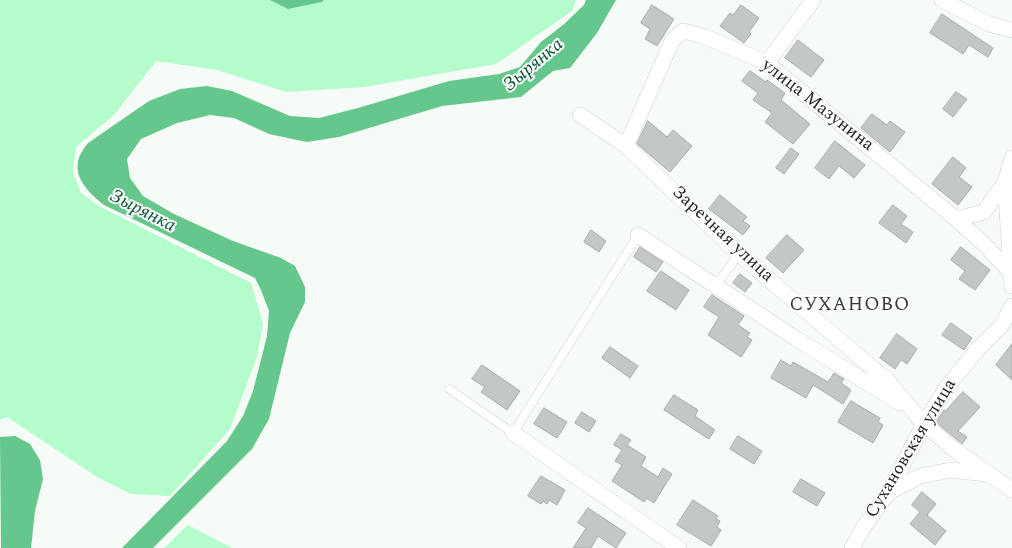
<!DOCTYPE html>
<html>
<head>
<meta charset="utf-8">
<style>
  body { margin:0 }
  canvas { display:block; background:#f7fbf8 }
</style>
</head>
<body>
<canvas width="1012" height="548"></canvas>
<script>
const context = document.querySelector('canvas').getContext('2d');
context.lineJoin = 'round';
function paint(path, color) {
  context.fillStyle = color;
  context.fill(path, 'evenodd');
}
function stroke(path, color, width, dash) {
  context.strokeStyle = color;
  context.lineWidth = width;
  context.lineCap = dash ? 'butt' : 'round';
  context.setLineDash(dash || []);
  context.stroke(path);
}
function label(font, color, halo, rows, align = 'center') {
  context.font = font + ' Spectral,serif';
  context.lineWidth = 4;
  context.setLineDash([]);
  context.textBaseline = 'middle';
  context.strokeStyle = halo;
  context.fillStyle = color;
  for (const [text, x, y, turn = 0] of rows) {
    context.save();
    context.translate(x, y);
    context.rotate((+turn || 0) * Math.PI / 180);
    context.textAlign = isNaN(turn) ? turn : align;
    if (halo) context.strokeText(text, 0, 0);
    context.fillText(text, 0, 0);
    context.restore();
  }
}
const green = new Path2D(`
  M 0,0 L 270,0 L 288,9 L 322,2 L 324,0 L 576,0 L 572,11 L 496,64 L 364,87 L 286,92 L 217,70 L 156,61 L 114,115 L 76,147 L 73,172 L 81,193 L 99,206 L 251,283 L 263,324 L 257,357 L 230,429 L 170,496 L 131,494 L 97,477 L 7,417 L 0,420 Z
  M 188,525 L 232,548 L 164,548 Z`);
const water = new Path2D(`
  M 270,0 L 324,0 L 322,2 L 288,9 Z
  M 586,0 L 616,0 L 597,33 L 570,68 L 553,71 L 521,97 L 442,106 L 339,137 L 307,142 L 269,134 L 234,118 L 210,115 L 177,123 L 141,139 L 127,159 L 130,178 L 143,196 L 174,214 L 233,241 L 281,258 L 295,266 L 305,287 L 305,302 L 290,333 L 269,419 L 252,449 L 153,548 L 122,548 L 227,441 L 243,416 L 253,391 L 267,336 L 269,311 L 261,290 L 255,278 L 104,205 C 82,188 66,168 88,143 L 149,101 L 180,89 L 207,86 L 232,91 L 290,116 L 319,118 L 358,108 L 449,81 L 499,74 L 520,67 L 541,42 L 563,25 L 584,5 Z
  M 15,436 L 30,444 L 40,460 L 43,479 L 35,511 L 31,548 L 1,548 L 0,437 Z`);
const building = new Path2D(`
  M 652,5 L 674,19 L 657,46 L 645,39 L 650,29 L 641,23 Z
  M 741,5 L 759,18 L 749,32 L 751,34 L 744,43 L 720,26 L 730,13 L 733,15 Z
  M 942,14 L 993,48 L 988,57 L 969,45 L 963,54 L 930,33 Z
  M 798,40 L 824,60 L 811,77 L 785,58 Z
  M 750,71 L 766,82 L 767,80 L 785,93 L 781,100 L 810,124 L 793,144 L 765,122 L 772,113 L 753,100 L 758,93 L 742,81 Z
  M 956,92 L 967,99 L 953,117 L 943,109 Z
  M 872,114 L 887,125 L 890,121 L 905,132 L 890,152 L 861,128 Z
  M 648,121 L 667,137 L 673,130 L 692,146 L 670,172 L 637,144 Z
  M 835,141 L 865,165 L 854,178 L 839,166 L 829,179 L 815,168 Z
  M 791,148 L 799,154 L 784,174 L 776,168 Z
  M 953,157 L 966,168 L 959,177 L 972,187 L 958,205 L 932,184 Z
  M 720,195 L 747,217 L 743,221 L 750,226 L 743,235 L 709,209 Z
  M 893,205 L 907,216 L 901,224 L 913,232 L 906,243 L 879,223 Z
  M 591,230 L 606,241 L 599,252 L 584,242 Z
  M 787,235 L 804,250 L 783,273 L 766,258 Z
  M 640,247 L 663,262 L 656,272 L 634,257 Z
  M 961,247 L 990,270 L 975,290 L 959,279 L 965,271 L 951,260 Z
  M 661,271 L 689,290 L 676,310 L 647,291 Z
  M 740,274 L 752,283 L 745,292 L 733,283 Z
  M 712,295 L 744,316 L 738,325 L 750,333 L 747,337 L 752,340 L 741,357 L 708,335 L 719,317 L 704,307 Z
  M 951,323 L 972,338 L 964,350 L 942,335 Z
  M 897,334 L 917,349 L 907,364 L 901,360 L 895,369 L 880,358 Z
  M 1012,344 L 1012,380 L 996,365 Z
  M 610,347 L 638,366 L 630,378 L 602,358 Z
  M 781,360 L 791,366 L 793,362 L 828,382 L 834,373 L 844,379 L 841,383 L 851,390 L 843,404 L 813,385 L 806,398 L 771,378 Z
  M 482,365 L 520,391 L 507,410 L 481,392 L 485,387 L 472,379 Z
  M 963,392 L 980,407 L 958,431 L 967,437 L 962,444 L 936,422 L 944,410 L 945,411 Z
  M 674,395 L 698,410 L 695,416 L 715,430 L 709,439 L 664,410 Z
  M 851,401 L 880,418 L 878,422 L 883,425 L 873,443 L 838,422 Z
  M 544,408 L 567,422 L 557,438 L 534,424 Z
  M 582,412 L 596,421 L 589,432 L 575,423 Z
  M 621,434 L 631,440 L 627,445 L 646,457 L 641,466 L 658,477 L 663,468 L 672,474 L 654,503 L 646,498 L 644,502 L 612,481 L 622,465 L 615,461 L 622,450 L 614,445 Z
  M 738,436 L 762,451 L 754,464 L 730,449 Z
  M 541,476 L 565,490 L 557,505 L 549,500 L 547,504 L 543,501 L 541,504 L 528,496 Z
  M 801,479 L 825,493 L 817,506 L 793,492 Z
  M 922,492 L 936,504 L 927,515 L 946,531 L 935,545 L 910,524 L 920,512 L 912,505 Z
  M 693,500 L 718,516 L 716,519 L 720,521 L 717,527 L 721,530 L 711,546 L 677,525 Z
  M 588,508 L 626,533 L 616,548 L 598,536 L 591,548 L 573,548 L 586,528 L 578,523 Z`);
const lane = new Path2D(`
  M 716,285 L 739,254
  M 449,389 L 513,433 L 638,235`);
const street = new Path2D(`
  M 942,0 L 989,24 L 1012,30
  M 767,63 L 813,0
  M 580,115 L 626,146 L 739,254 L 889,382 L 924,424
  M 626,146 L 672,41 L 683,31 L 703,36 L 767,63 L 956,219 L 984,244 L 1011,273
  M 1012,158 L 1005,182 L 1012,286
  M 956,219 L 984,212 L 1005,182
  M 638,235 L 795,338 L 900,403
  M 918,418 L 952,448 L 1012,490
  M 513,433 L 679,548
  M 888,493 L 920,476 L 951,470 L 987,474
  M 852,548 L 863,528 L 888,493 L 924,424 L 947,387 L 978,349 L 1002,325 L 1012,306`);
const streetNames = [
  ["улица Мазунина",817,106,38],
  ["Заречная улица",722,235,43],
  ["Сухановская улица",912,449,-59]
];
const waterNames = [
  ["Зырянка",534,66,-40],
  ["Зырянка",142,212,27]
];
const neighbourhoodNames = [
  ["СУХАНОВО",850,306]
];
paint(green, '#b5fccc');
paint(water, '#65c78b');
paint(building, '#c4c8c5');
stroke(building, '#a9adaa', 1);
stroke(lane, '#cdd0ce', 9);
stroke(street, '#cdd0ce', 16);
stroke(lane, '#fff', 8);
stroke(street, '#fff', 15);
label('18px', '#232423', '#fff', streetNames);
label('italic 19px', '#04542e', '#fff', waterNames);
context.letterSpacing = '1px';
label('19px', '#383a38', '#fff', neighbourhoodNames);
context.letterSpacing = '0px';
</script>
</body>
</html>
